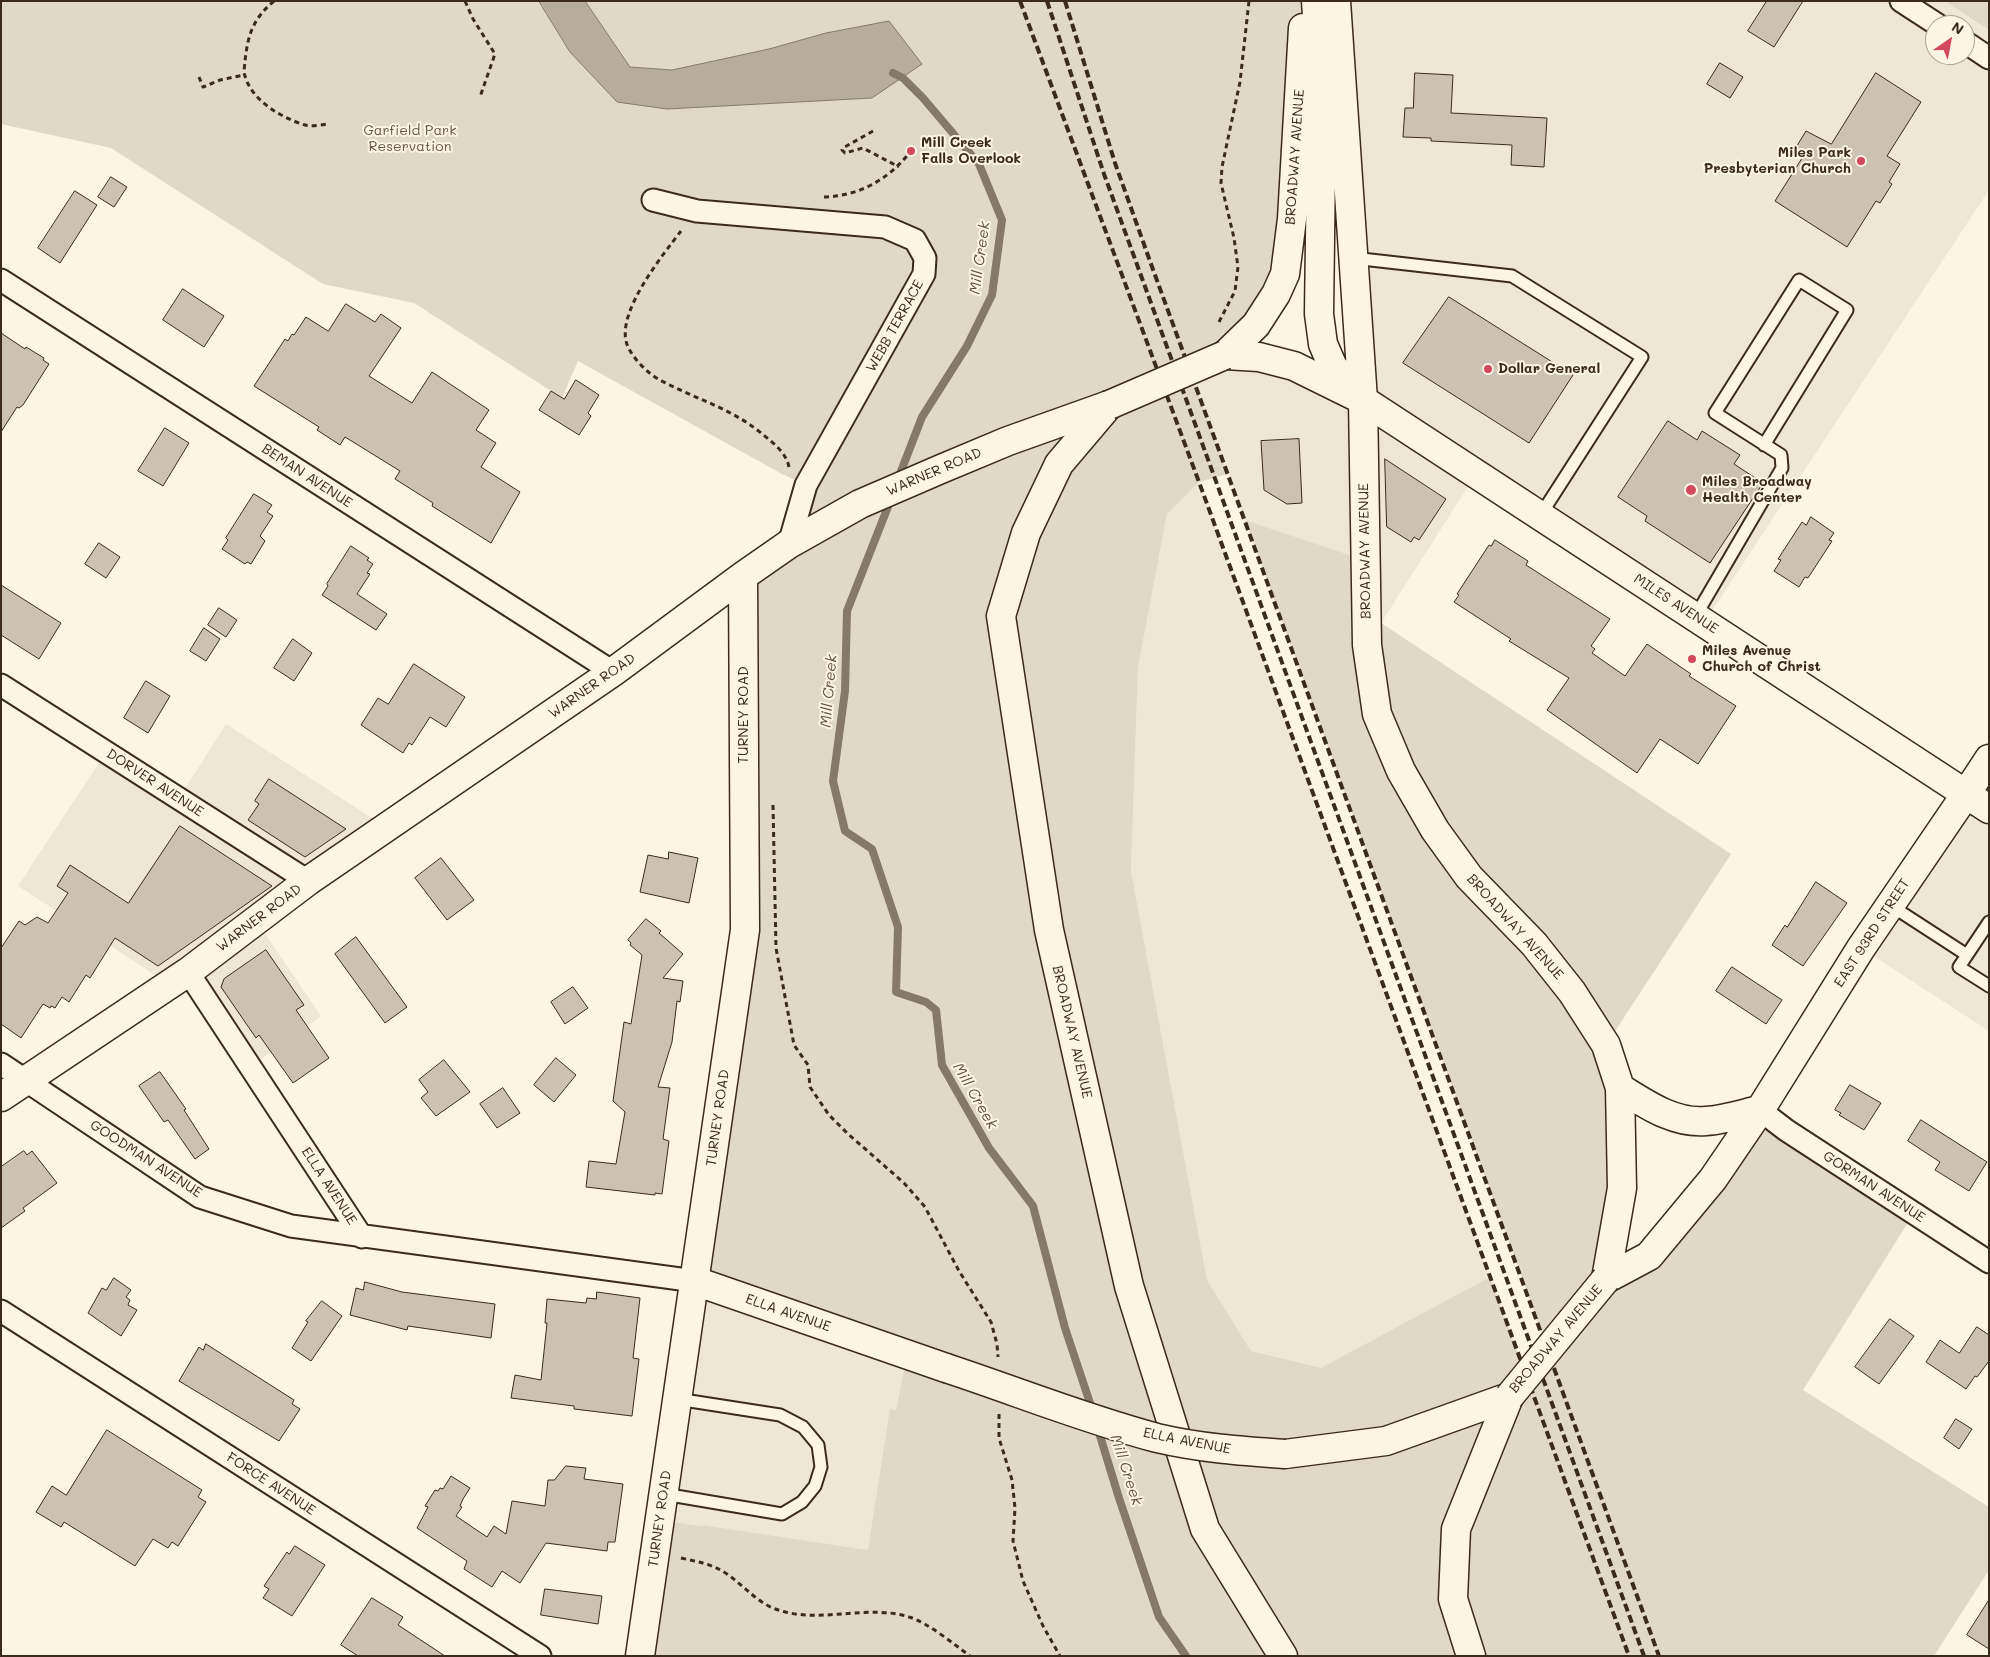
<!DOCTYPE html>
<html>
<head>
<meta charset="utf-8">
<style>
  body { margin:0 }
  #map { position:relative; width:1990px; height:1657px; overflow:hidden; background:#fcf5e5; font-family:Mali,sans-serif }
  canvas { display:block }
  .frame { position:absolute; inset:0; border:2px solid #3b2a1e; pointer-events:none }
  .north { position:absolute; left:1925px; top:15px; width:50px; height:50px; box-sizing:border-box; background:#fcf5e5; border:1px solid #afa495; border-radius:50%; rotate:33deg; font-size:14px; font-weight:700; line-height:20px; text-align:center; color:#3b2a1e }
  .north::after { content:''; display:block; margin:auto; width:18px; height:22px; background:#d1495b; clip-path:polygon(50% 0,100% 100%,50% 72%,0 100%) }
</style>
</head>
<body>
<div id="map">
<canvas width="1990" height="1657"></canvas>
<div class="frame"></div>
<div class="north">N</div>
</div>
<script>
const context = document.querySelector('canvas').getContext('2d');
context.lineJoin = 'round';
function paint(path, color) {
  context.fillStyle = color;
  context.fill(path, 'evenodd');
}
function stroke(path, color, width, dash) {
  context.strokeStyle = color;
  context.lineWidth = width;
  context.lineCap = dash ? 'butt' : 'round';
  context.setLineDash(dash || []);
  context.stroke(path);
}
function label(font, color, halo, rows, align = 'center') {
  context.font = font + ' Mali,sans-serif';
  context.lineWidth = 4;
  context.setLineDash([]);
  context.textBaseline = 'middle';
  context.strokeStyle = halo;
  context.fillStyle = color;
  for (const [text, x, y, turn = 0] of rows) {
    context.save();
    context.translate(x, y);
    context.rotate((+turn || 0) * Math.PI / 180);
    context.textAlign = isNaN(turn) ? turn : align;
    if (halo) context.strokeText(text, 0, 0);
    context.fillText(text, 0, 0);
    context.restore();
  }
}
const built = new Path2D(`
  M 1336,1 L 1989,1 L 1989,190 L 1704,623 L 1476,474 L 1367,645 L 1365,560 L 1245,520 L 1190,371 L 1225,355 L 1362,399 ZM 1935,25 L 1965,25 L 1965,55 L 1935,55 Z
  M 1199,482 L 1526,1376 L 1490,1277 L 1321,1369 L 1251,1351 L 1207,1280 L 1131,871 L 1138,668 L 1167,514 Z
  M 226,724 L 386,827 L 256,920 L 321,1016 L 250,1067 L 188,972 L 169,984 L 18,886 L 106,752 L 179,798 Z
  M 1989,756 L 1989,1031 L 1861,948 Z
  M 695,1281 L 907,1354 L 868,1550 L 660,1520 Z`);
const green = new Path2D(`
  M 1,1 L 539,1 L 570,52 L 617,102 L 723,59 L 672,70 L 630,67 L 585,1 L 1304,1 L 1292,219 L 1276,294 L 1190,371 L 1228,474 L 1199,482 L 1167,514 L 1138,668 L 1131,871 L 1207,1280 L 1251,1351 L 1321,1368 L 1490,1277 L 1526,1375 L 1549,1352 L 1245,520 L 1365,560 L 1367,644 L 1381,623 L 1731,854 L 1606,1045 L 1620,1088 L 1606,1279 L 1649,1256 L 1760,1110 L 1914,1213 L 1803,1390 L 1989,1507 L 1989,1570 L 1934,1656 L 640,1656 L 660,1520 L 701,1526 L 701,1525 L 868,1550 L 890,1409 L 896,1410 L 907,1354 L 695,1281 L 745,930 L 743,576 L 789,544 L 806,485 L 782,474 L 578,361 L 562,398 L 414,303 L 323,284 L 111,148 L 1,124 Z
  M 1945,1 L 1989,1 L 1989,30 Z`);
const water = new Path2D(`
  M 539,1 L 585,1 L 630,67 L 672,70 L 769,49 L 826,33 L 889,21 L 922,64 L 872,98 L 667,109 L 617,102 L 570,52 Z`);
const stream = new Path2D(`
  M 893,73 L 903,78 L 923,98 L 979,164 L 1002,220 L 992,295 L 967,346 L 922,417 L 898,479
  M 891,499 L 847,611 L 845,691 L 833,781 L 845,831 L 872,849 L 898,927 L 896,992 L 926,1002 L 936,1010 L 942,1065 L 989,1148 L 1033,1206 L 1065,1328 L 1093,1412
  M 1097,1426 L 1119,1498 L 1159,1617 L 1186,1656`);
const building = new Path2D(`
  M 1767,1 L 1803,1 L 1774,47 L 1748,31 Z
  M 1720,63 L 1743,77 L 1730,98 L 1707,84 Z
  M 1415,73 L 1453,75 L 1451,113 L 1547,118 L 1544,167 L 1511,165 L 1512,145 L 1431,141 L 1431,138 L 1403,137 L 1405,108 L 1413,108 Z
  M 1876,73 L 1921,102 L 1887,156 L 1900,164 L 1889,182 L 1892,184 L 1880,203 L 1876,201 L 1847,247 L 1775,201 L 1804,155 L 1795,149 L 1806,131 L 1831,144 Z
  M 111,177 L 127,187 L 114,207 L 98,197 Z
  M 75,191 L 97,205 L 60,263 L 38,248 Z
  M 183,289 L 224,316 L 204,347 L 163,320 Z
  M 1449,297 L 1573,375 L 1529,443 L 1403,363 Z
  M 346,304 L 375,322 L 381,314 L 401,328 L 369,376 L 412,403 L 432,372 L 489,410 L 476,430 L 496,443 L 481,467 L 520,492 L 491,543 L 432,506 L 433,503 L 395,479 L 400,471 L 345,437 L 340,445 L 317,430 L 319,427 L 254,386 L 285,339 L 288,341 L 292,334 L 294,335 L 306,317 L 328,331 Z
  M 1,333 L 25,349 L 26,347 L 44,358 L 43,360 L 49,364 L 23,405 L 19,408 L 17,407 L 1,432 Z
  M 576,380 L 599,395 L 588,413 L 591,416 L 579,435 L 539,410 L 551,391 L 564,399 Z
  M 1668,421 L 1697,440 L 1702,431 L 1740,455 L 1734,464 L 1763,483 L 1710,563 L 1645,521 L 1647,516 L 1618,497 Z
  M 165,428 L 189,443 L 163,486 L 138,471 Z
  M 1299,439 L 1302,503 L 1287,504 L 1264,490 L 1261,441 Z
  M 1385,459 L 1446,499 L 1419,540 L 1414,537 L 1411,542 L 1387,527 Z
  M 254,494 L 272,505 L 267,512 L 273,516 L 260,536 L 265,541 L 251,564 L 247,562 L 245,564 L 222,549 L 228,540 L 226,538 Z
  M 1811,517 L 1834,533 L 1829,540 L 1832,541 L 1808,578 L 1805,577 L 1799,587 L 1774,571 L 1781,560 L 1778,559 L 1802,522 L 1806,525 Z
  M 1495,540 L 1528,561 L 1526,565 L 1610,619 L 1591,646 L 1595,649 L 1592,653 L 1625,676 L 1647,644 L 1691,674 L 1689,676 L 1736,706 L 1698,764 L 1660,739 L 1637,773 L 1547,710 L 1569,678 L 1509,641 L 1511,639 L 1454,602 L 1459,595 L 1457,594 L 1489,545 L 1491,546 Z
  M 99,543 L 120,557 L 106,578 L 85,564 Z
  M 351,546 L 369,558 L 367,560 L 373,564 L 367,573 L 370,574 L 357,594 L 387,614 L 376,630 L 322,595 L 328,586 L 327,584 Z
  M 1,585 L 61,623 L 39,659 L 1,635 Z
  M 219,608 L 237,620 L 226,637 L 208,625 Z
  M 204,628 L 220,639 L 206,661 L 190,651 Z
  M 293,639 L 312,653 L 294,681 L 274,668 Z
  M 414,664 L 465,697 L 446,727 L 430,717 L 412,745 L 409,743 L 403,753 L 361,725 L 378,698 L 388,704 Z
  M 146,681 L 170,696 L 148,733 L 124,718 Z
  M 269,779 L 346,829 L 305,857 L 248,820 L 259,804 L 255,801 Z
  M 180,826 L 272,886 L 158,966 L 115,938 L 90,978 L 86,975 L 69,1002 L 62,997 L 55,1008 L 51,1006 L 50,1008 L 43,1004 L 21,1038 L 1,1024 L 1,948 L 19,921 L 25,925 L 37,917 L 48,923 L 68,893 L 57,886 L 70,865 L 128,903 Z
  M 669,852 L 698,858 L 689,903 L 640,892 L 648,855 L 668,859 Z
  M 441,858 L 474,900 L 447,920 L 415,878 Z
  M 1816,882 L 1847,903 L 1803,966 L 1772,945 L 1785,925 L 1787,927 Z
  M 646,919 L 661,931 L 659,933 L 683,954 L 663,978 L 683,981 L 680,1002 L 677,1001 L 672,1042 L 658,1087 L 670,1088 L 663,1139 L 669,1141 L 662,1194 L 655,1193 L 655,1195 L 586,1187 L 589,1161 L 616,1164 L 625,1112 L 613,1101 L 624,1022 L 631,1024 L 642,955 L 630,945 L 631,943 L 628,940 Z
  M 356,937 L 407,1007 L 385,1023 L 335,954 Z
  M 266,950 L 304,1005 L 296,1010 L 329,1058 L 293,1083 L 259,1035 L 256,1038 L 221,987 L 224,979 Z
  M 1732,967 L 1782,1000 L 1766,1024 L 1716,991 Z
  M 573,987 L 588,1008 L 565,1024 L 551,1002 Z
  M 556,1058 L 576,1075 L 554,1102 L 534,1085 Z
  M 444,1060 L 470,1092 L 436,1116 L 421,1098 L 428,1092 L 419,1080 Z
  M 160,1072 L 186,1109 L 184,1110 L 209,1149 L 195,1159 L 168,1120 L 164,1122 L 139,1086 Z
  M 1850,1085 L 1881,1103 L 1864,1130 L 1839,1115 L 1841,1113 L 1835,1110 Z
  M 503,1088 L 520,1113 L 497,1128 L 480,1104 Z
  M 1921,1120 L 1987,1162 L 1969,1191 L 1935,1170 L 1940,1162 L 1908,1141 Z
  M 24,1151 L 27,1155 L 32,1151 L 57,1183 L 23,1208 L 25,1211 L 1,1228 L 1,1167 Z
  M 114,1278 L 131,1290 L 126,1297 L 130,1300 L 128,1305 L 137,1310 L 121,1336 L 88,1313 L 102,1288 L 106,1290 Z
  M 365,1282 L 402,1292 L 495,1304 L 491,1338 L 408,1326 L 407,1330 L 350,1315 L 356,1288 L 363,1290 Z
  M 597,1292 L 640,1298 L 633,1358 L 639,1359 L 632,1416 L 574,1409 L 574,1406 L 511,1398 L 515,1375 L 541,1380 L 547,1323 L 545,1323 L 547,1299 L 586,1303 L 587,1298 L 596,1299 Z
  M 322,1301 L 342,1316 L 311,1361 L 292,1348 L 308,1322 L 306,1321 Z
  M 1890,1319 L 1914,1336 L 1879,1384 L 1855,1367 Z
  M 1977,1327 L 1989,1335 L 1989,1361 L 1977,1377 L 1975,1376 L 1966,1389 L 1926,1362 L 1940,1340 L 1959,1353 Z
  M 206,1344 L 294,1400 L 292,1404 L 300,1409 L 279,1441 L 179,1381 L 199,1347 L 203,1350 Z
  M 1956,1419 L 1972,1429 L 1959,1449 L 1944,1438 Z
  M 107,1430 L 202,1490 L 198,1497 L 206,1502 L 178,1546 L 172,1542 L 168,1548 L 153,1539 L 135,1566 L 64,1522 L 61,1527 L 36,1512 L 52,1486 L 66,1495 Z
  M 566,1466 L 586,1468 L 584,1479 L 623,1484 L 615,1542 L 608,1542 L 607,1551 L 546,1543 L 520,1583 L 502,1571 L 492,1587 L 464,1569 L 467,1561 L 417,1528 L 428,1507 L 425,1506 L 435,1490 L 438,1491 L 440,1488 L 443,1489 L 451,1476 L 470,1488 L 463,1499 L 460,1506 L 462,1507 L 456,1516 L 487,1537 L 494,1526 L 506,1534 L 512,1501 L 545,1506 L 548,1480 L 554,1480 Z
  M 295,1546 L 325,1565 L 292,1616 L 263,1598 L 269,1589 L 264,1586 L 287,1552 L 289,1554 Z
  M 545,1589 L 602,1596 L 598,1624 L 541,1615 Z
  M 372,1598 L 403,1617 L 398,1625 L 445,1656 L 358,1656 L 341,1645 Z
  M 1989,1600 L 1989,1649 L 1967,1635 Z`);
const path = new Path2D(`
  M 274,1 C 253,19 248,34 245,61 C 245,65 243,72 245,76 C 252,101 282,118 305,125 C 312,127 321,125 328,124
  M 465,1 L 473,19 L 495,54 L 480,97
  M 199,77 L 203,87 L 220,80 L 244,75
  M 873,131 L 843,148 L 842,150 L 845,153 L 863,148 L 899,167
  M 824,197 C 860,196 889,179 911,151
  M 681,231 C 662,256 619,309 626,341 C 629,355 648,374 660,380 C 695,399 729,407 761,433 C 772,442 786,452 789,467
  M 1219,322 L 1235,291 L 1238,267 L 1234,238 L 1221,183 L 1222,167 L 1240,82 L 1249,1
  M 773,805 L 776,948 L 794,1045 L 808,1065 L 810,1087 L 829,1115 L 847,1133 L 904,1183 L 925,1207 L 959,1271 L 991,1322 L 997,1344 L 998,1357
  M 999,1414 L 999,1438 L 1012,1480 L 1015,1508 L 1013,1541 L 1023,1581 L 1043,1626 L 1060,1656
  M 681,1558 C 698,1562 713,1564 727,1574 C 743,1585 756,1601 773,1608 C 817,1626 865,1603 909,1617 C 927,1622 955,1645 970,1656`);
const lane = new Path2D(`
  M 1353,258 L 1512,276 L 1642,357 L 1540,516
  M 1695,617 L 1782,468 L 1781,455 L 1715,413 L 1799,280 L 1847,310 L 1764,445
  M 1890,905 L 1967,955 L 1989,922
  M 1967,955 L 1959,967 L 1989,986
  M 664,1494 L 782,1514 L 802,1502 L 815,1486 L 821,1467 L 818,1445 L 803,1427 L 780,1415 L 677,1399`);
const street = new Path2D(`
  M 1901,1 L 1938,25
  M 1965,42 L 1989,58
  M 653,200 L 697,211 L 885,227 L 915,240 L 925,258 L 924,274 L 806,485 L 789,544
  M 1,280 L 613,672
  M 1,685 L 308,881
  M 188,972 L 362,1237
  M 1,1064 L 200,1197 L 291,1226 L 695,1281
  M 1760,1110 L 1786,1130 L 1989,1262
  M 1,1311 L 540,1656`);
const secondary = new Path2D(`
  M 1966,794 L 1989,759
  M 1,1097 L 188,972 L 308,881 L 613,672 L 743,576 L 789,544 L 860,504 L 941,469 L 1008,441 L 1109,405
  M 695,1281 L 946,1368
  M 1285,1454 L 1386,1441 L 1509,1397
  M 640,1656 L 745,930 L 743,576`);
const primary = new Path2D(`
  M 1316,1 L 1322,88 L 1319,314 L 1323,344 L 1333,367 L 1355,391
  M 1336,1 L 1363,400 L 1367,645 L 1377,714 L 1401,771 L 1435,830 L 1469,877 L 1534,944 L 1572,992 L 1606,1045 L 1620,1088 L 1622,1188 L 1606,1279
  M 1225,355 L 1259,357 L 1294,366 L 1363,400 L 1989,809
  M 1225,355 L 1256,325 L 1276,294 L 1285,274 L 1292,219 L 1303,28
  M 1109,405 L 1059,464 L 1026,533 L 1001,616 L 1049,930 L 1129,1286 L 1205,1529 L 1283,1656
  M 1620,1088 C 1646,1104 1674,1124 1706,1121 C 1724,1120 1742,1114 1760,1110
  M 1606,1279 L 1649,1256 L 1713,1179 L 1760,1110 L 1861,948 L 1966,794
  M 1471,1656 L 1453,1599 L 1456,1529 L 1509,1397`);
const rail = new Path2D(`
  M 1020,1 L 1199,482 L 1629,1656
  M 1047,1 L 1104,174 L 1644,1656
  M 1065,1 L 1115,163 L 1151,264 L 1659,1656`);
const secondaryBridge = new Path2D(`
  M 946,1368 C 1016,1391 1085,1419 1157,1438 C 1199,1448 1242,1451 1285,1454`);
const primaryBridge = new Path2D(`
  M 1109,405 L 1225,355
  M 1509,1397 L 1606,1279`);
const markers = [
  [911,151,5,"#d1495b"],
  [1861,161,5,"#d1495b"],
  [1488,369,5,"#d1495b"],
  [1691,490,6,"#d1495b"],
  [1692,659,5,"#d1495b"]
];
const parkNames = [
  ["Garfield Park",410,131],
  ["Reservation",410,147]
];
const poiNames = [
  ["Mill Creek",921,143],
  ["Falls Overlook",921,159],
  ["Miles Park",1851,153,"right"],
  ["Presbyterian Church",1851,169,"right"],
  ["Dollar General",1498,369],
  ["Miles Broadway",1702,482],
  ["Health Center",1702,498],
  ["Miles Avenue",1702,651],
  ["Church of Christ",1702,667]
];
const streetNames = [
  ["BROADWAY AVENUE",1295,157,-86],
  ["WEBB TERRACE",895,326,-61],
  ["WARNER ROAD",934,472,-23],
  ["BEMAN AVENUE",307,476,33],
  ["BROADWAY AVENUE",1365,551,-91],
  ["MILES AVENUE",1676,604,33],
  ["WARNER ROAD",592,686,-35],
  ["TURNEY ROAD",744,715,-90],
  ["DORVER AVENUE",155,783,33],
  ["WARNER ROAD",259,918,-37],
  ["BROADWAY AVENUE",1515,927,48],
  ["EAST 93RD STREET",1872,933,-57],
  ["BROADWAY AVENUE",1072,1032,77],
  ["TURNEY ROAD",718,1118,-82],
  ["GOODMAN AVENUE",146,1159,33],
  ["ELLA AVENUE",329,1186,57],
  ["GORMAN AVENUE",1874,1187,33],
  ["ELLA AVENUE",788,1313,19],
  ["BROADWAY AVENUE",1556,1339,-50],
  ["ELLA AVENUE",1187,1441,11],
  ["FORCE AVENUE",271,1484,33],
  ["TURNEY ROAD",660,1519,-82]
];
const waterNames = [
  ["Mill Creek",980,258,-82],
  ["Mill Creek",829,691,-85],
  ["Mill Creek",975,1096,60],
  ["Mill Creek",1126,1470,72]
];
paint(built, '#eee6d6');
paint(green, '#e0d8c8');
paint(water, '#b7ad9e');
stroke(water, '#85796b', 1);
stroke(stream, '#85796b', 8);
paint(building, '#ccc2b3');
stroke(building, '#3b2a1e', 1);
stroke(lane, '#3b2a1e', 15);
stroke(street, '#3b2a1e', 25);
stroke(secondary, '#3b2a1e', 31);
stroke(primary, '#3b2a1e', 31);
stroke(path, '#3b2a1e', 3, [5, 4]);
stroke(lane, '#fcf5e5', 11);
stroke(street, '#fcf5e5', 21);
stroke(secondary, '#fcf5e5', 28);
stroke(primary, '#fcf5e5', 28);
stroke(rail, '#3b2a1e', 4, [8, 4]);
stroke(secondaryBridge, '#3b2a1e', 31, []);
stroke(primaryBridge, '#3b2a1e', 31, []);
stroke(secondaryBridge, '#fcf5e5', 28);
stroke(primaryBridge, '#fcf5e5', 28);
for (const [x, y, r, color] of markers) {
  const dot = new Path2D();
  dot.arc(x, y, r, 0, 2 * Math.PI);
  context.fillStyle = color;
  context.fill(dot);
  stroke(dot, '#fcf5e5', 2);
}
label('14px', '#645648', '#fcf5e5', parkNames);
label('bold 14px', '#3b2a1e', '#fcf5e5', poiNames, 'left');
label('14px', '#3b2a1e', '#fcf5e5', streetNames);
label('italic 15px', '#605144', '#fcf5e5', waterNames);
</script>
</body>
</html>
